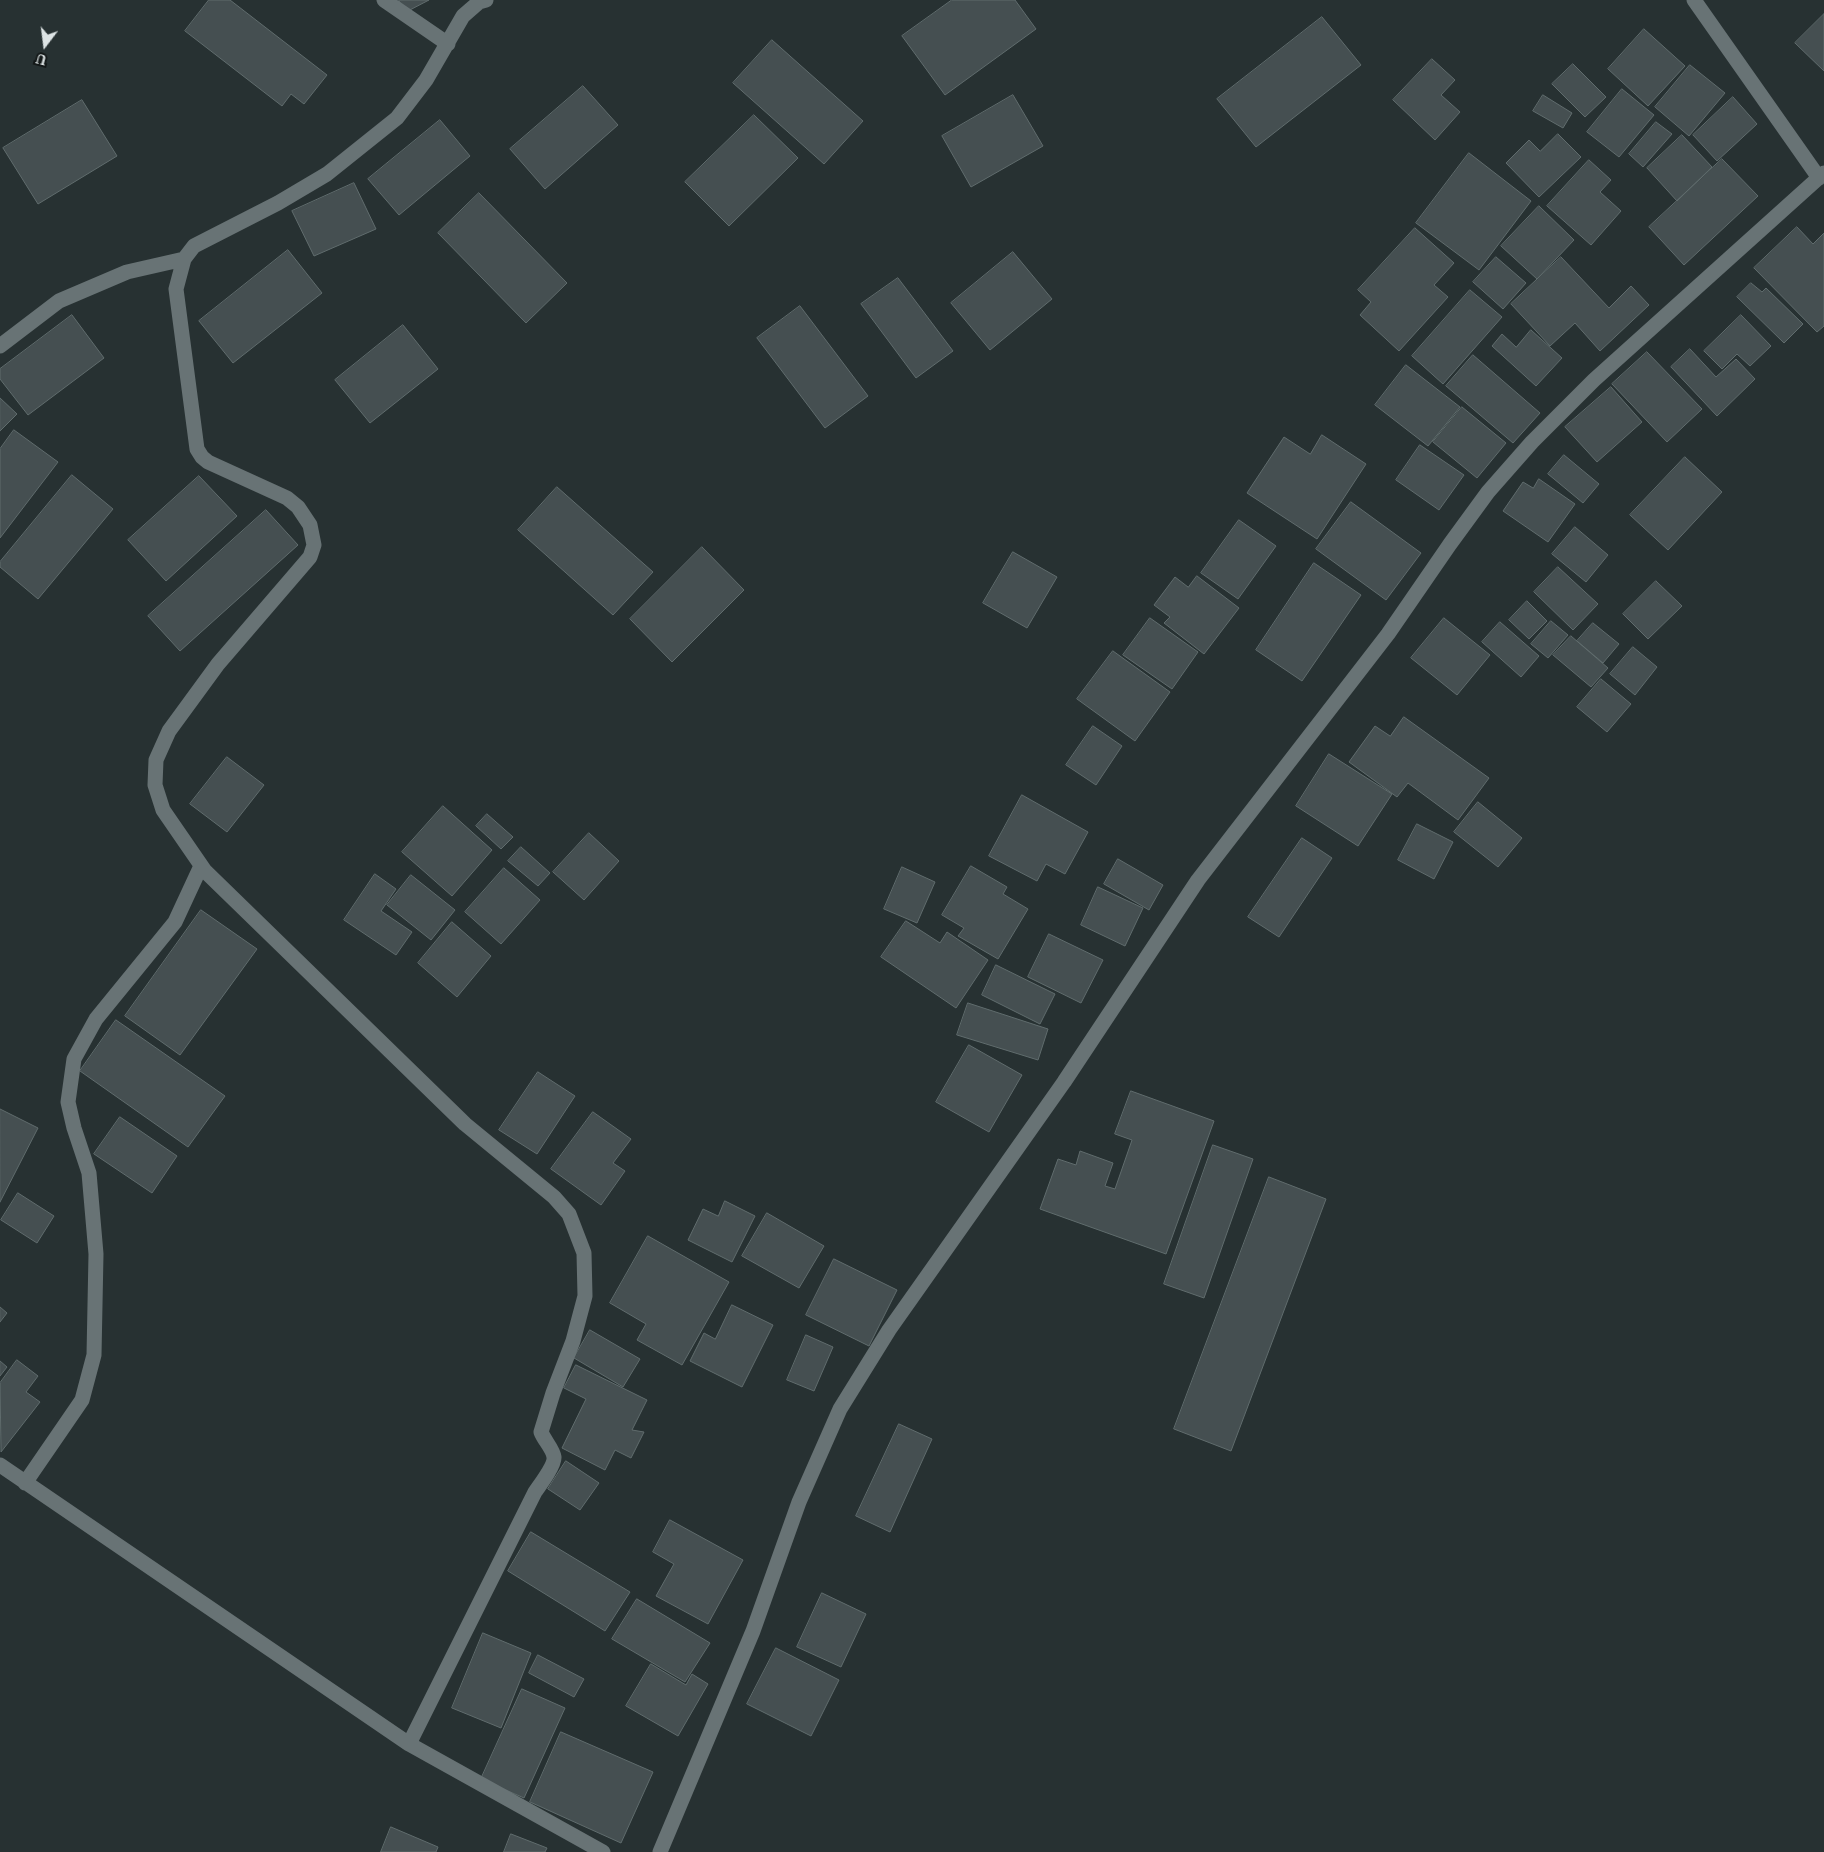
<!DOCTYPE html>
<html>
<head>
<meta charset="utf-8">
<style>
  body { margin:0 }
  #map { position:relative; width:1824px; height:1852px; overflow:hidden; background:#273132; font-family:"Noto Serif",serif }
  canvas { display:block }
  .north { position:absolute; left:20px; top:20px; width:50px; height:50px; -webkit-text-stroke:4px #131818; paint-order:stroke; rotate:195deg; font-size:14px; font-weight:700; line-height:20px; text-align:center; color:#dde4e5 }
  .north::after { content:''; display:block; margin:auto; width:18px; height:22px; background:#dde4e5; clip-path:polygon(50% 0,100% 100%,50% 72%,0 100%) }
</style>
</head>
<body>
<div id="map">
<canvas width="1824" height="1852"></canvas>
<div class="north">U</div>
</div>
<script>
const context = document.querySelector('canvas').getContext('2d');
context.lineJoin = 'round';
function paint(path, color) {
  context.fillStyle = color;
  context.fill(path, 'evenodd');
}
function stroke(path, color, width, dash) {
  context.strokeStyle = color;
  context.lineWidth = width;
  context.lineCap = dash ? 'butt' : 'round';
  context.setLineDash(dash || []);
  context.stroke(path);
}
const building = new Path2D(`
  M 209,0 L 230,0 L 327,75 L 304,104 L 291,94 L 282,106 L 185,31 Z
  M 399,0 L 429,0 L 406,12 Z
  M 952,0 L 1015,0 L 1036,29 L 945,95 L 902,36 Z
  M 1824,14 L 1824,71 L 1795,43 Z
  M 1322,17 L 1361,65 L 1256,147 L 1217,99 Z
  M 1644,29 L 1685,66 L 1648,106 L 1608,69 Z
  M 772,40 L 863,121 L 824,164 L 733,83 Z
  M 1432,59 L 1455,80 L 1441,95 L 1460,112 L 1435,140 L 1393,100 Z
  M 1573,64 L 1606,97 L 1585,117 L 1552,84 Z
  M 1690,65 L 1725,93 L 1689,136 L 1655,107 Z
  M 583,86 L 618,125 L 545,189 L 510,149 Z
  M 1622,89 L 1654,115 L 1619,157 L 1587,132 Z
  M 1013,95 L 1043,146 L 971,187 L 942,136 Z
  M 1543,95 L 1572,113 L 1563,128 L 1533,111 Z
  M 1733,97 L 1757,124 L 1717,161 L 1693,135 Z
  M 82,100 L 117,156 L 38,204 L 3,148 Z
  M 754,115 L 798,158 L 729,226 L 685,182 Z
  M 440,120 L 470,156 L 399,215 L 368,179 Z
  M 1656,122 L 1672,134 L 1643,167 L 1629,154 Z
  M 1558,134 L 1581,157 L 1539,197 L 1506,163 L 1529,140 L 1540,151 Z
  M 1682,135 L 1712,167 L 1677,201 L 1647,168 Z
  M 1469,153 L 1531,201 L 1479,270 L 1416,223 Z
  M 1722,159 L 1758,196 L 1684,265 L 1649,227 Z
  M 1589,160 L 1611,180 L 1600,192 L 1621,211 L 1591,245 L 1547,206 Z
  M 354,183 L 376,229 L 314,256 L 292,211 Z
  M 479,193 L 567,283 L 526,323 L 438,233 Z
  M 1539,206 L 1574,240 L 1537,279 L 1501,246 Z
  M 1797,227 L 1813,244 L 1824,233 L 1824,326 L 1817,332 L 1754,268 Z
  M 1415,228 L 1454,263 L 1434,285 L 1448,297 L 1399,351 L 1360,315 L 1371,302 L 1358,290 Z
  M 288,250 L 322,293 L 233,363 L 199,321 Z
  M 1013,252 L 1052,299 L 990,350 L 951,303 Z
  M 1496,257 L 1526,283 L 1503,309 L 1473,282 Z
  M 1561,257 L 1609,308 L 1631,286 L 1649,305 L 1600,351 L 1575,323 L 1550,346 L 1511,304 Z
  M 898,278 L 953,351 L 916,378 L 861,304 Z
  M 1751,283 L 1762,292 L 1766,288 L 1803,324 L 1784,343 L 1737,297 Z
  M 1470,290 L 1502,317 L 1443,384 L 1412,356 Z
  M 800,306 L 868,396 L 825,428 L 757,338 Z
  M 72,315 L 104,358 L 28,415 L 0,379 L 0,369 Z
  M 1741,315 L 1771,346 L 1750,366 L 1737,354 L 1722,369 L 1704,351 Z
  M 403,325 L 438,369 L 370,423 L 335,380 Z
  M 1531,330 L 1562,358 L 1536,386 L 1492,346 L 1502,334 L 1516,347 Z
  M 1690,349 L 1716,377 L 1736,359 L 1755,379 L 1717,416 L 1671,367 Z
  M 1647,352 L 1702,409 L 1667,442 L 1612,384 Z
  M 1473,355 L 1540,413 L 1513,443 L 1446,386 Z
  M 1406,365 L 1460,407 L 1428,446 L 1375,405 Z
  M 1611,387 L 1642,422 L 1597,462 L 1565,427 Z
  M 0,398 L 17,414 L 0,431 Z
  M 1462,407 L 1506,443 L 1477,478 L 1433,442 Z
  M 14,430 L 58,462 L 0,538 L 0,449 Z
  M 1322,435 L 1366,464 L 1317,539 L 1247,493 L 1284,437 L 1310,454 Z
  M 1420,445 L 1464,475 L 1439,510 L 1396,480 Z
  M 1564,455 L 1599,484 L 1583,503 L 1548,474 Z
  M 1685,457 L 1722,492 L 1668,550 L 1630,515 Z
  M 72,475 L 113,509 L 38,599 L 0,567 L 0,562 Z
  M 199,476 L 237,516 L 166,581 L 128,540 Z
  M 1539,479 L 1575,504 L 1548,542 L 1503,511 L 1523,482 L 1533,488 Z
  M 557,487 L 653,572 L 613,615 L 518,530 Z
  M 1351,502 L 1421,553 L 1386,600 L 1316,549 Z
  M 266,510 L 298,545 L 180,651 L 148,616 Z
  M 1239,520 L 1276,546 L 1238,599 L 1201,573 Z
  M 1575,527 L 1608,555 L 1586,582 L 1552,554 Z
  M 702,547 L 744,590 L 672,662 L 630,619 Z
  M 1013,552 L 1057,577 L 1027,628 L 983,603 Z
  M 1314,563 L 1361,595 L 1302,681 L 1256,650 Z
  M 1558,567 L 1598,604 L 1573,630 L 1534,592 Z
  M 1197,576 L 1239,608 L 1204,654 L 1164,623 L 1170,617 L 1154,605 L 1175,577 L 1188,587 Z
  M 1656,581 L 1682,606 L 1648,639 L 1623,614 Z
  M 1527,601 L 1547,621 L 1529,639 L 1509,620 Z
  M 1150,618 L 1198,652 L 1172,689 L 1123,655 Z
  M 1444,618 L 1490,655 L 1457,695 L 1411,658 Z
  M 1551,621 L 1568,635 L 1548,658 L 1531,644 Z
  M 1500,622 L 1539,656 L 1521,677 L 1482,642 Z
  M 1593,623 L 1619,644 L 1603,663 L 1577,641 Z
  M 1571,636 L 1608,668 L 1591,687 L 1553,655 Z
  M 1633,647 L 1657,667 L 1635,695 L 1610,674 Z
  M 1113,651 L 1170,692 L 1135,741 L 1077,699 Z
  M 1601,679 L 1631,704 L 1607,732 L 1577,707 Z
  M 1404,717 L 1489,778 L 1458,820 L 1408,783 L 1397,797 L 1349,762 L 1375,726 L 1390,736 Z
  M 1093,726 L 1122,746 L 1096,785 L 1066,765 Z
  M 1329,754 L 1392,794 L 1358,846 L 1296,806 Z
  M 227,757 L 264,785 L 227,832 L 190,804 Z
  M 1022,795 L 1088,832 L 1065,874 L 1046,864 L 1037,881 L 989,856 Z
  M 1478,802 L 1522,838 L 1498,867 L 1454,832 Z
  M 443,806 L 492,850 L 452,896 L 402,852 Z
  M 487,814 L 513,837 L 501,849 L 476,826 Z
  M 1417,824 L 1453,842 L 1434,879 L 1398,860 Z
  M 589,833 L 619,861 L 584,900 L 553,872 Z
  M 1302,838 L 1332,858 L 1279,937 L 1248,917 Z
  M 521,847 L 550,873 L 538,886 L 508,861 Z
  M 1118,859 L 1163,885 L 1149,910 L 1104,884 Z
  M 971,866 L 1007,887 L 1003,894 L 1028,909 L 998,959 L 958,936 L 964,928 L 942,915 Z
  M 902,867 L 935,882 L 917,923 L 884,909 Z
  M 504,868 L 540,900 L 501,944 L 465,912 Z
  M 375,874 L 396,889 L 381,911 L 412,932 L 396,955 L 344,920 Z
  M 411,875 L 455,910 L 431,940 L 387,905 Z
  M 1098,887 L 1143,908 L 1125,946 L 1081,925 Z
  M 201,910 L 257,949 L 180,1055 L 125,1016 Z
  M 906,921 L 940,943 L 947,932 L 988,960 L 956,1008 L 881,957 Z
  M 452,922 L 491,956 L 457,997 L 418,963 Z
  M 1049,934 L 1103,960 L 1081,1003 L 1028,977 Z
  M 996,965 L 1055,994 L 1040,1024 L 982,995 Z
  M 968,1003 L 1048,1029 L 1038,1060 L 957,1035 Z
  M 116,1020 L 225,1096 L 188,1147 L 80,1071 Z
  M 969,1045 L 1022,1075 L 989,1132 L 936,1102 Z
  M 538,1072 L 575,1096 L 537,1154 L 499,1130 Z
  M 1131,1091 L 1214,1121 L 1166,1254 L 1040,1209 L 1058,1159 L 1076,1165 L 1080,1151 L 1113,1163 L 1105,1186 L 1115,1189 L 1132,1140 L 1115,1134 Z
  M 0,1109 L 38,1128 L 0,1202 Z
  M 593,1112 L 631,1139 L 613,1163 L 625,1171 L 601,1205 L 551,1169 Z
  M 120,1117 L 177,1156 L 152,1193 L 94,1154 Z
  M 1213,1145 L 1253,1159 L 1204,1298 L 1164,1284 Z
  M 1269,1177 L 1326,1199 L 1231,1451 L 1174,1429 Z
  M 18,1193 L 54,1216 L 37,1243 L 1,1220 Z
  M 725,1201 L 755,1216 L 732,1262 L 688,1240 L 703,1209 L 718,1216 Z
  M 767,1213 L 824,1246 L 799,1288 L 742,1256 Z
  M 648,1236 L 729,1282 L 682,1365 L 637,1340 L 646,1324 L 610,1303 Z
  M 834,1259 L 897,1290 L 869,1346 L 806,1315 Z
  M 732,1305 L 773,1325 L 742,1387 L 690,1361 L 704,1333 L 715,1339 Z
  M 0,1307 L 7,1313 L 0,1322 Z
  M 590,1330 L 640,1359 L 623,1387 L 574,1358 Z
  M 806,1335 L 833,1347 L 814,1391 L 787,1380 Z
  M 17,1360 L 38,1376 L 26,1392 L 40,1402 L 1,1452 L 0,1383 Z
  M 0,1361 L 7,1367 L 0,1376 Z
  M 576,1365 L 647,1400 L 632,1430 L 644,1432 L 631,1458 L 615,1450 L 605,1470 L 562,1448 L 586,1399 L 564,1388 Z
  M 899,1424 L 932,1439 L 890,1532 L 856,1516 Z
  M 566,1461 L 599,1483 L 580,1510 L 548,1489 Z
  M 670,1520 L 743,1560 L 708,1624 L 656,1596 L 674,1564 L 653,1552 Z
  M 531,1532 L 630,1592 L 605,1631 L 508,1571 Z
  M 822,1593 L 866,1614 L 841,1667 L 797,1647 Z
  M 637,1599 L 710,1643 L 685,1682 L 612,1639 Z
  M 483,1633 L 531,1653 L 501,1728 L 452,1708 Z
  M 776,1648 L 839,1680 L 811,1736 L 747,1704 Z
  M 538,1655 L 584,1679 L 574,1697 L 529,1673 Z
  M 651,1664 L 686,1685 L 692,1674 L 708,1684 L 678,1736 L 626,1706 Z
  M 522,1689 L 565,1708 L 524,1798 L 481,1779 Z
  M 561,1732 L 653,1772 L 621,1843 L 530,1802 Z
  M 391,1827 L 438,1847 L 436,1852 L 381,1852 Z
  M 511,1834 L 547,1848 L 545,1852 L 504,1852 Z`);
const minor = new Path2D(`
  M 384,0 L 448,44
  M 1694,0 L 1819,178
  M 0,346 L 59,301 L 127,272 L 184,259
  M 0,1465 L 409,1744 L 603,1852
  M 25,1483 L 82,1400 L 94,1355 L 96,1254 L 89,1173 L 74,1128 L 68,1102 L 74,1059 L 96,1019 L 175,922 L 201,866
  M 409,1744 L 535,1492 C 540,1485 555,1465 554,1457 C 553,1449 544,1440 541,1432 L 553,1393 L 573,1341 L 585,1296 L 584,1253 L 569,1214 L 554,1197 L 465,1124 L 205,871 L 163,810 L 155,785 L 156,760 L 169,731 L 218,664 L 310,557 L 314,545 L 310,525 L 298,507 L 287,498 L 208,462 L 202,457 L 197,449 L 176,289 L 184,259 L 194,246 L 278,203 L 327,174 L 397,118 L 426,80 L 463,16 L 479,2 L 486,0
  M 660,1852 L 753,1631 L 799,1502 L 840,1409 L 889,1330 L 1064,1082 L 1198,880 L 1388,634 L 1450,544 L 1488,492 L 1532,442 L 1594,380 L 1824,173`);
paint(building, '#454f51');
stroke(building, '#606c6d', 1);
stroke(minor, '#687375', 15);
</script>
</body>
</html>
